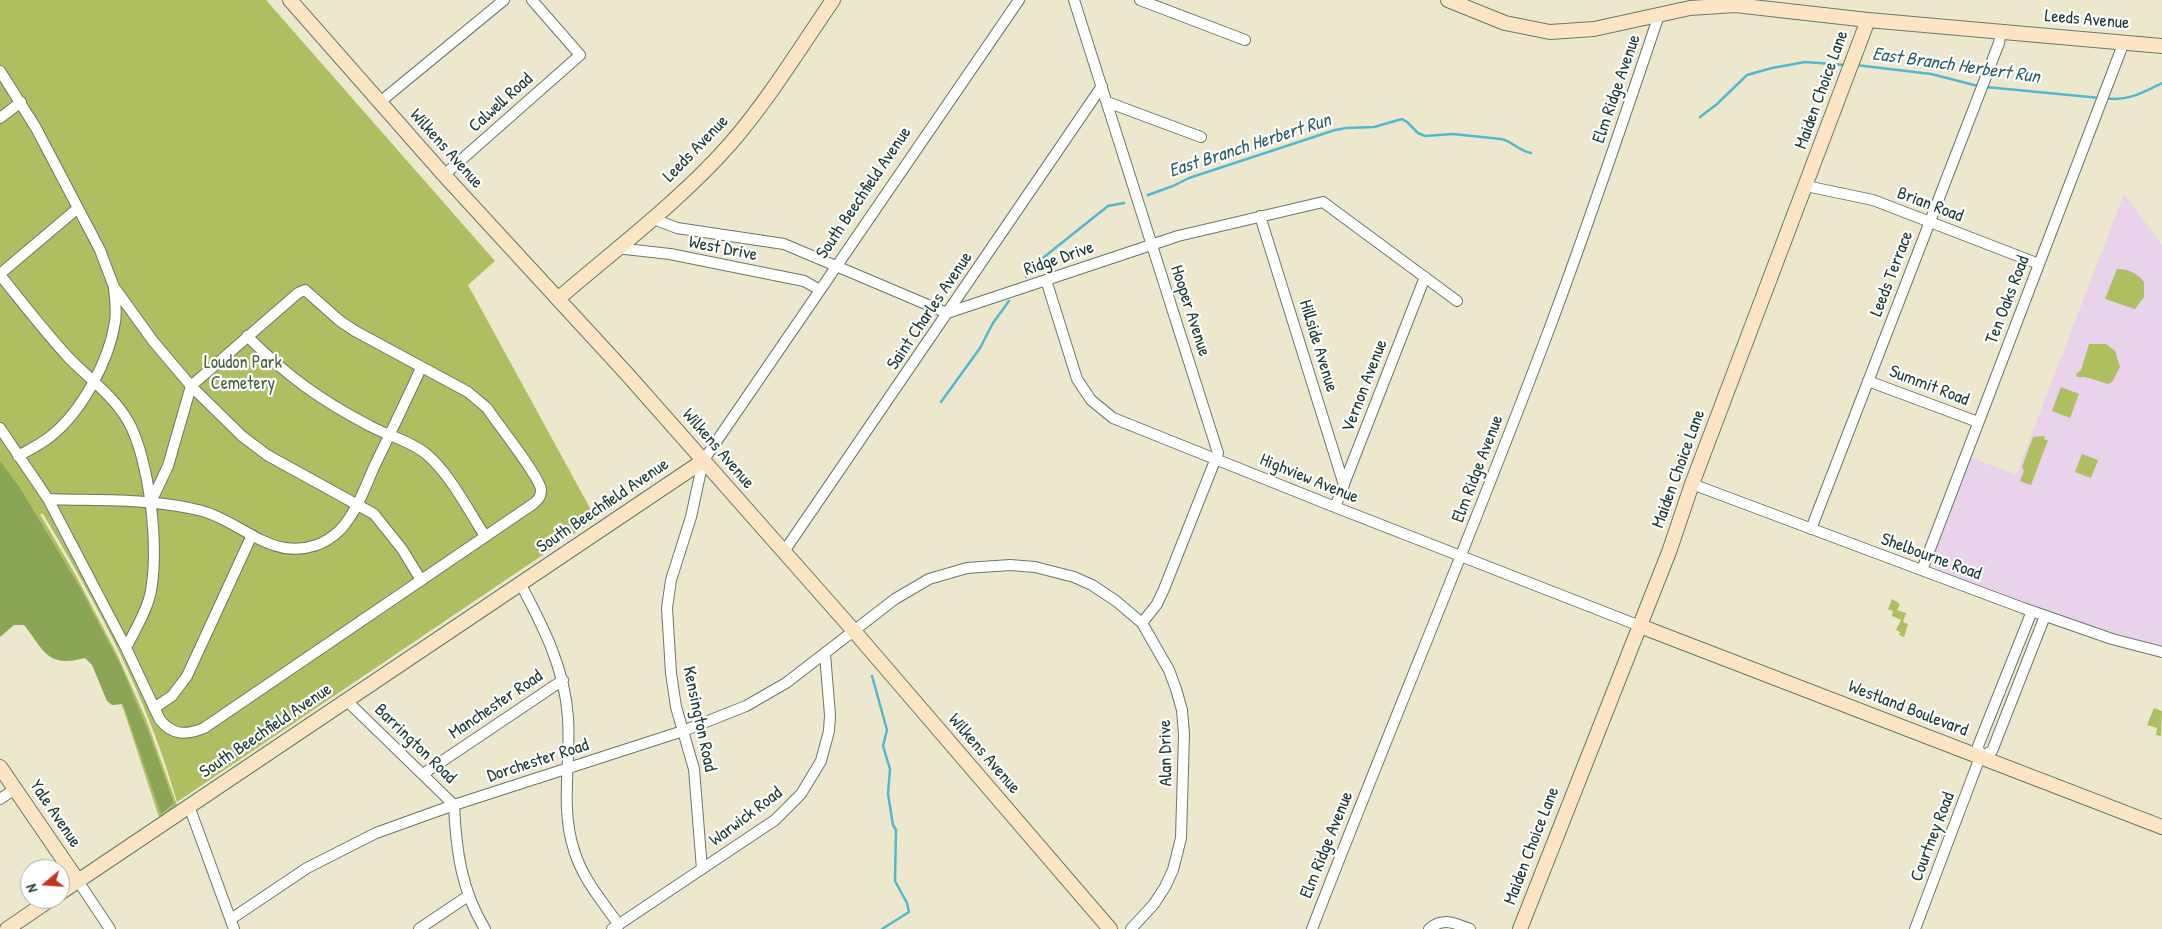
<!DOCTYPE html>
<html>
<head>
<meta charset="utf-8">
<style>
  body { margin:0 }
  #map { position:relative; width:2162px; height:929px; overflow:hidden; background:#ede8cd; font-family:"Patrick Hand",sans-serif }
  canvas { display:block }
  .north { position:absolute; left:20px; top:859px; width:50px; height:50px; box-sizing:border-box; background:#fff; border:1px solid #a5b1ae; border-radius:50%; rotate:252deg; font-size:14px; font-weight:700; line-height:20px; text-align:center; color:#1f3d34 }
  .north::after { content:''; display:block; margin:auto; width:18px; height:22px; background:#c8321e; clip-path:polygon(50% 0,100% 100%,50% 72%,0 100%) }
</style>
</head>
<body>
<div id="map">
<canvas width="2162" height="929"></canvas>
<div class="north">N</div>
</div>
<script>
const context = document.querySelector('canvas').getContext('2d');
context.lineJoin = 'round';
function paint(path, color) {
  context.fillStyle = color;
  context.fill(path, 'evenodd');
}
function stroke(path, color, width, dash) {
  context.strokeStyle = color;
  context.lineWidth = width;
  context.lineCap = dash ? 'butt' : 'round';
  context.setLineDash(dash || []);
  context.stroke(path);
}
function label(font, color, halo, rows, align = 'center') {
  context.font = font + ' "Patrick Hand",sans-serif';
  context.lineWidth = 4.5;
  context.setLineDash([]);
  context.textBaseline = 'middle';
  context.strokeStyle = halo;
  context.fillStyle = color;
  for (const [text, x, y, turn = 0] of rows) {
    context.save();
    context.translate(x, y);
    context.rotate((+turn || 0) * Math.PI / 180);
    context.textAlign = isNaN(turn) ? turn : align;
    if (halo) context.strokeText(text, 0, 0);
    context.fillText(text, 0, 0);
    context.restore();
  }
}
const built = new Path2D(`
  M 2124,194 L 2162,245 L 2162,648 L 2074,620 L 1938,571 L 1932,561 L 1970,457 L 2016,475 Z`);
const green = new Path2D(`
  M 0,0 L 266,0 L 495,261 L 468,285 L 596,519 L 177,802 C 170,779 163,756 154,733 C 126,657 85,584 43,514 L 40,514 L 75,574 L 117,654 L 146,719 L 177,805 L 159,817 L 124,711 L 107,668 L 0,513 Z
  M 2117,269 C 2129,269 2137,273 2144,282 L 2144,297 L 2135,309 L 2105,299 Z
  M 2089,344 L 2106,344 L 2115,351 L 2120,367 L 2112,382 L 2108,384 L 2085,377 L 2077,377 L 2076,374 L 2081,370 Z
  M 2061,387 L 2079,394 L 2070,418 L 2052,411 Z
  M 2044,436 L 2045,440 L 2048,440 L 2031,485 L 2020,481 L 2024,471 L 2022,467 L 2033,437 Z
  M 2082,454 L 2098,460 L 2091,478 L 2075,472 Z
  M 1892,599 L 1900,604 L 1897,610 L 1906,613 L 1903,622 L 1908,624 L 1904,637 L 1899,635 L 1900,632 L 1896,630 L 1901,620 L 1892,616 L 1893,611 L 1888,609 Z
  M 2154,708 L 2162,711 L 2161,736 L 2156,735 L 2157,728 L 2147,725 Z`);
const forest = new Path2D(`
  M 0,461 L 20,488 L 79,586 L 121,666 L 148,731 L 174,803 L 161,814 L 123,704 L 112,705 L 107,701 L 92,665 L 85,658 C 46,668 45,651 24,625 L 14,625 L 0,637 Z`);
const stream = new Path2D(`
  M 1856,65 L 1931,74 L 1978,86
  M 1986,87 L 2100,98
  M 2106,98 C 2127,102 2144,92 2162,83
  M 1700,117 L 1717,104 L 1747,75 L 1772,68 L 1805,62 L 1846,65
  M 1148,195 L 1173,186 L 1189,178 L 1335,130 L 1346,128 L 1374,127 L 1402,119 L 1407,122 L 1418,133 L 1425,136 L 1453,134 L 1501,139 C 1512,141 1519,151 1531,153
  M 1026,277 L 1034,265 L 1108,206 L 1124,203
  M 941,402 L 980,348 L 993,323 L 1009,301
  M 872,676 L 887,730 L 883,746 L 890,769 L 888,794 L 893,825 L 896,830 L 895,881 L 907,903 L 909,912 L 882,929`);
const street = new Path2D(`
  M 1074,0 L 1218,453 L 1164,589 L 1157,604 L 1142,623
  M 1140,0 L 1245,40
  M 0,71 L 36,128 L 100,250 L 114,287 L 153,341 L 191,386 L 298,293 L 305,290 L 340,321 L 355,331 L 468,392 L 487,408 C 496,422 540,477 541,490 C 541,497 538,500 533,504 L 204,728 C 187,735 173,736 160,720 L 126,648 L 48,499 L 0,428
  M 380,102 L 504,0
  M 1107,102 L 1201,137
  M 0,118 L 21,102
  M 444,175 L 580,55 L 532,0
  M 1806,186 L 1873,200 L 2039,264
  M 1260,216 L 1344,485
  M 651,218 L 677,228 L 784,244 L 947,313 L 1178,236 L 1323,202 L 1457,301
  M 616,248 L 670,254 L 804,281 L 820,290
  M 0,274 L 78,208
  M 0,275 C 22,302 44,331 68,357 C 88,378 113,395 128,421 C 150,459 161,557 149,599 C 144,616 134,632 126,648
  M 1046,280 L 1077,379 L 1091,400 L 1113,418 L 1335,507 L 1640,626
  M 247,336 C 287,376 320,400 370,426 C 388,436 409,440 425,453 C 449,472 468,510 485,536
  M 1868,381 L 1978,422
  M 18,456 C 29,450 41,444 51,436 C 82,411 109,361 115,322 C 117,311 115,299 114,288
  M 1692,484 L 2023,608 L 2112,639 L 2162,652
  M 48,499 C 99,501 153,498 202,511 C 232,519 255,543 285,548 C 305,551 325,545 340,530 C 356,513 365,488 374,467 C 390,434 406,401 421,368
  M 150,504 L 168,466 L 191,386 L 242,436 L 267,455 L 374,514 L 402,549 L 421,580
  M 1335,507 L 1425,277
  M 1811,529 L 1999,43 L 2001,31
  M 783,553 L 1102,86
  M 1922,570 L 2124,42
  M 520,583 C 543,626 565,669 568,718 C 571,762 560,808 574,850 C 582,878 602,901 619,925
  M 346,700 L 454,805 C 456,849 461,890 485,929
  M 154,708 L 172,696 L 187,676 L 252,535
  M 1980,757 L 1992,751 L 2045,616
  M 423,774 L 563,680
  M 0,799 L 15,789
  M 189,806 L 234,929
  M 702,869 L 694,769 L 676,707 L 671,673 L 667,608 L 671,580 L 691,517 L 703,461 L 1019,0
  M 78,881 L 110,929
  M 231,919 L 307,868 L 376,833 L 454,805 L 683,731 L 746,706 L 786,683 L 895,599 L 929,579 L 967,568 L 1010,565 L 1035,567 L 1074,577 L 1092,585 L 1116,601 L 1142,623 L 1169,670 L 1176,689 L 1182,710 L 1184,734 L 1181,838 L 1173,870 L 1165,887 L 1154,904 L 1131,929
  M 419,929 L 468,896
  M 612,929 L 775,820 L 801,794 L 821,761 L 829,731 L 830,715 L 825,654
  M 1312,929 C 1389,730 1472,534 1547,335 C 1587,229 1623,122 1659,15
  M 1429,929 C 1443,917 1455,923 1470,929
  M 1915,929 L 1980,757 L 1978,746 L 2032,611`);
const secondary = new Path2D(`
  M 290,0 L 444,175 L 627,374 L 854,631 L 1110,929
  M 1448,0 L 1505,23 L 1550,32 L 1594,29 L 1690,8 L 1735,5 L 1868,20 L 2162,46
  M 559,298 C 616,249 682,199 731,143 C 769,99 800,48 833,0
  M 1640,626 L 2162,827
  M 0,767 L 78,881
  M 60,893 L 703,461
  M 7,929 L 51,899
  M 1520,929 L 1669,552 L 1692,484 L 1868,20`);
const streetNames = [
  ["Leeds Avenue",2087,20,5],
  ["Elm Ridge Avenue",1617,89,-71],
  ["Maiden Choice Lane",1822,90,-70],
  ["Calwell Road",501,103,-42],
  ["Wilkens Avenue",446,149,48],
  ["Leeds Avenue",696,149,-46],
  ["South Beechfield Avenue",864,193,-56],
  ["Brian Road",1930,205,21],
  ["West Drive",723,249,11],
  ["Ridge Drive",1059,259,-19],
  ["Leeds Terrace",1892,274,-69],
  ["Ten Oaks Road",2008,300,-69],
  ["Saint Charles Avenue",930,311,-56],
  ["Hooper Avenue",1190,311,72],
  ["Hillside Avenue",1318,346,73],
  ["Vernon Avenue",1365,386,-69],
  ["Summit Road",1929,386,21],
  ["Wilkens Avenue",718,449,49],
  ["Elm Ridge Avenue",1478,469,-69],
  ["Maiden Choice Lane",1679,469,-70],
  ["Highview Avenue",1309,479,22],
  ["South Beechfield Avenue",603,506,-34],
  ["Shelbourne Road",1931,557,20],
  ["Manchester Road",496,705,-34],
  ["Westland Boulevard",1908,709,21],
  ["Kensington Road",699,719,78],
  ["South Beechfield Avenue",266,731,-34],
  ["Barrington Road",415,744,44],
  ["Alan Drive",1166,753,-91],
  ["Wilkens Avenue",984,754,49],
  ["Dorchester Road",538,761,-18],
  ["Yale Avenue",55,814,56],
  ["Warwick Road",746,817,-37],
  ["Courtney Road",1933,837,-69],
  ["Elm Ridge Avenue",1327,845,-68],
  ["Maiden Choice Lane",1532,846,-69]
];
const parkNames = [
  ["Loudon Park",243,363],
  ["Cemetery",243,384]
];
const waterNames = [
  ["East Branch Herbert Run",1956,66,8],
  ["East Branch Herbert Run",1250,146,-18]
];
paint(built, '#ead1ec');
paint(green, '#afbe61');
paint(forest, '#8ba557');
stroke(stream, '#51b9cf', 2.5);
stroke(street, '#67796a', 12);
stroke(secondary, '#67796a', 16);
stroke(street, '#fff', 10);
stroke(secondary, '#fce5c4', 14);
label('18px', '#1f3d34', '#fff', streetNames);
label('18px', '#4a6442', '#fff', parkNames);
label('italic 19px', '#2e6262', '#fff', waterNames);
</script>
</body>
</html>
